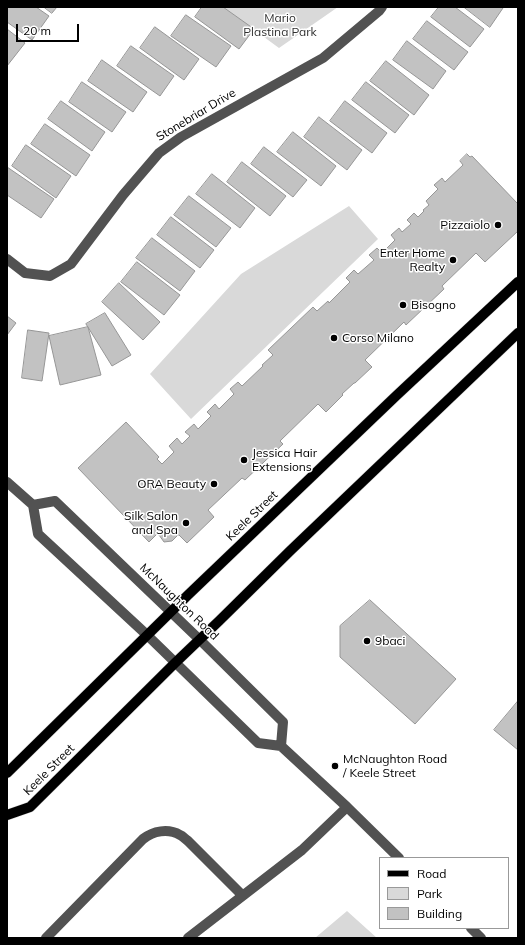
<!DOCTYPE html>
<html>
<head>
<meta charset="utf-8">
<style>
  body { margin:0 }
  #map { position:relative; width:525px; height:945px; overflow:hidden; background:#fff; font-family:Mulish,sans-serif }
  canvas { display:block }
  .frame { position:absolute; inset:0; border:8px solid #000; pointer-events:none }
  .legend { position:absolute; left:379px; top:857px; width:130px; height:72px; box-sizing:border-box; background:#fff; border:1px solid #999; margin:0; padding:5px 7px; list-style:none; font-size:12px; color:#000 }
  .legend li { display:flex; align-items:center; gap:8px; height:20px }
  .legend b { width:20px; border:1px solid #999 }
  .scale { position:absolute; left:16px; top:24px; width:63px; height:18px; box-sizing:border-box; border:2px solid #000; border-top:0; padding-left:5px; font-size:12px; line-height:14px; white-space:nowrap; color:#000; -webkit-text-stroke:3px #fff; paint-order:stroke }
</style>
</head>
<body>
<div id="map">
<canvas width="525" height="945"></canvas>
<div class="frame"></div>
<ul class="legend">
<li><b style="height:5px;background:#000"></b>Road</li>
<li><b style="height:11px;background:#d9d9d9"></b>Park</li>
<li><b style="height:11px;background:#c2c2c2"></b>Building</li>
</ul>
<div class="scale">20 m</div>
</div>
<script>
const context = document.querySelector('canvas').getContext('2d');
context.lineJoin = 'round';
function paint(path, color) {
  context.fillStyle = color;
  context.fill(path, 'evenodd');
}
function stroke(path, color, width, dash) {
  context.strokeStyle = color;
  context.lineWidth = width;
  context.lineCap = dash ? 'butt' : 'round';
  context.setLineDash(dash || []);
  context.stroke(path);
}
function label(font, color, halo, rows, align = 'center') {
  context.font = font + ' Mulish,sans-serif';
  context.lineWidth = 3;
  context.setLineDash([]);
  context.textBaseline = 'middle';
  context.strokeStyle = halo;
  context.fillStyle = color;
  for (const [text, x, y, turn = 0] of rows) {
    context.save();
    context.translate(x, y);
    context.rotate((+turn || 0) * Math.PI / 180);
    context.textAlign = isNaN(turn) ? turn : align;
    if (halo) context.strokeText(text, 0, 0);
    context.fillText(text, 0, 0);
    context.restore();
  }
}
const green = new Path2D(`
  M 223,7 L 338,7 L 279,48 Z
  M 349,206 L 378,239 L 191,419 L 150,374 L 241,274 Z
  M 347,911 L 377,938 L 315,938 Z`);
const building = new Path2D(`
  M 7,7 L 36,7 L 49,16 L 32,40 L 7,22 Z
  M 44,7 L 57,7 L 52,13 Z
  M 202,7 L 223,7 L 254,29 L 239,49 L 195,17 Z
  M 439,7 L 455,7 L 484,29 L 470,47 L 431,17 Z
  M 464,7 L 502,7 L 503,8 L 490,27 Z
  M 186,15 L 231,46 L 216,67 L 171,36 Z
  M 427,21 L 468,52 L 454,70 L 413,39 Z
  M 155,27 L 199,59 L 184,80 L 140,48 Z
  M 7,29 L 25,43 L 7,66 Z
  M 407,41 L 446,71 L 433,89 L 393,60 Z
  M 131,46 L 174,76 L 160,96 L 117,66 Z
  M 102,60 L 147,92 L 133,112 L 88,81 Z
  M 386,61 L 429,95 L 414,115 L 370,81 Z
  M 82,82 L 126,112 L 112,132 L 69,102 Z
  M 366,82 L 409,115 L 395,133 L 352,100 Z
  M 61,101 L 105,132 L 92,151 L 48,119 Z
  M 345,101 L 387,133 L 372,153 L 330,121 Z
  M 319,117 L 362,150 L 347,170 L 304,137 Z
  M 45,124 L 90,155 L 76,176 L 31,144 Z
  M 293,132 L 336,166 L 321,186 L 277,152 Z
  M 26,145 L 71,176 L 56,198 L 12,166 Z
  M 264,147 L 307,180 L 293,197 L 251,164 Z
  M 467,154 L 470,157 L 472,156 L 518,204 L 518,231 L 485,262 L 476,253 L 442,286 L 444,289 L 406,325 L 404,322 L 365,360 L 372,367 L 355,383 L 354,383 L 342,394 L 343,395 L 326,412 L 318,404 L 280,441 L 283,444 L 245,480 L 242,478 L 208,510 L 214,517 L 187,543 L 179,535 L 177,535 L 177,536 L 172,541 L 164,542 L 159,535 L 157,534 L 149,542 L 78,468 L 126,422 L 159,457 L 157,459 L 162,464 L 174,452 L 169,446 L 177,438 L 182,444 L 190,436 L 185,432 L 194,424 L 198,429 L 211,416 L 207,412 L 215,404 L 219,409 L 234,394 L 230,389 L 238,382 L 242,386 L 263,366 L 262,365 L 273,355 L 268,350 L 313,307 L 317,311 L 328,301 L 329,303 L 350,282 L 346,278 L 354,270 L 358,274 L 374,260 L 369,255 L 377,248 L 382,253 L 395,240 L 391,235 L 399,228 L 402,232 L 411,224 L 407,220 L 414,213 L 418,217 L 424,211 L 423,210 L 429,205 L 426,201 L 438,189 L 434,185 L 442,178 L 445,182 L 463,165 L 460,161 Z
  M 242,162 L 286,196 L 270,216 L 227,182 Z
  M 7,167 L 54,199 L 41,218 L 7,195 Z
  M 212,174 L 255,208 L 240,228 L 196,194 Z
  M 189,196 L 231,228 L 216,247 L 174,215 Z
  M 171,217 L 214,250 L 200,268 L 157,235 Z
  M 152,238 L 195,271 L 180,291 L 136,258 Z
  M 137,262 L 180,295 L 164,315 L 121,282 Z
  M 119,283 L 160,322 L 143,340 L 102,302 Z
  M 105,313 L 131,355 L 112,366 L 86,324 Z
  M 7,316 L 16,323 L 7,335 Z
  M 88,327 L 101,375 L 60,385 L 49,336 Z
  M 28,330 L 49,333 L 42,381 L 22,378 Z
  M 370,600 L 456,679 L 415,724 L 340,657 L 340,626 Z
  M 518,701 L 518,750 L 494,730 Z`);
const minor = new Path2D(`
  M 7,259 L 25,273 L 50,276 L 71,264 L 123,195 L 159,153 L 181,137 L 323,58 L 379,11 L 382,7
  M 7,482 L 33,505 L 38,534 L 147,635 L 258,743 L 281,746 L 347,807 L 399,858
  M 33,505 L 55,501 L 200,640 L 283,722 L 281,746
  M 471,928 L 481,938
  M 46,938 L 143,839 C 153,831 168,828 180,835 C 183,836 185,839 188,841 L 242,895
  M 188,938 L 302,850 L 347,807`);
const major = new Path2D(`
  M 7,773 L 189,594 L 397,395 L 518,282
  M 7,815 L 30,807 L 175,663 L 219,621 L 291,550 L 518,333`);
const markers = [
  [498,225,4,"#000"],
  [453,260,4,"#000"],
  [403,305,4,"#000"],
  [334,338,4,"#000"],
  [244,460,4,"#000"],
  [214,484,4,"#000"],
  [186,523,4,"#000"],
  [367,641,4,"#000"],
  [335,766,4,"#000"]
];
const parkNames = [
  ["Mario",280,18],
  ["Plastina Park",280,32]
];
const streetNames = [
  ["Stonebriar Drive",196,115,-31],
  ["Keele Street",252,516,-44],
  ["McNaughton Road",179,602,44],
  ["Keele Street",49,770,-45]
];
const poiNames = [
  ["Pizzaiolo",490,225,"right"],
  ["Enter Home",445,253,"right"],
  ["Realty",445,267,"right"],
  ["Bisogno",411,305],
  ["Corso Milano",342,338],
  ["Jessica Hair",252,453],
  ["Extensions",252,467],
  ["ORA Beauty",206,484,"right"],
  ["Silk Salon",178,516,"right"],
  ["and Spa",178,530,"right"],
  ["9baci",375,641],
  ["McNaughton Road",343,759],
  ["/ Keele Street",343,773]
];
paint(green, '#d9d9d9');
paint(building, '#c2c2c2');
stroke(building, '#969696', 1);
stroke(major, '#dbdbdb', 11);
stroke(minor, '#525252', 10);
stroke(major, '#000', 10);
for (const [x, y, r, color] of markers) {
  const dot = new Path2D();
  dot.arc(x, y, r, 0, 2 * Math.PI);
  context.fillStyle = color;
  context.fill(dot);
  stroke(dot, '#fff', 1.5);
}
label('12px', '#303030', '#fff', parkNames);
label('12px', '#000', '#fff', streetNames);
label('12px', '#000', '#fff', poiNames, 'left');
</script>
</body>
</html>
